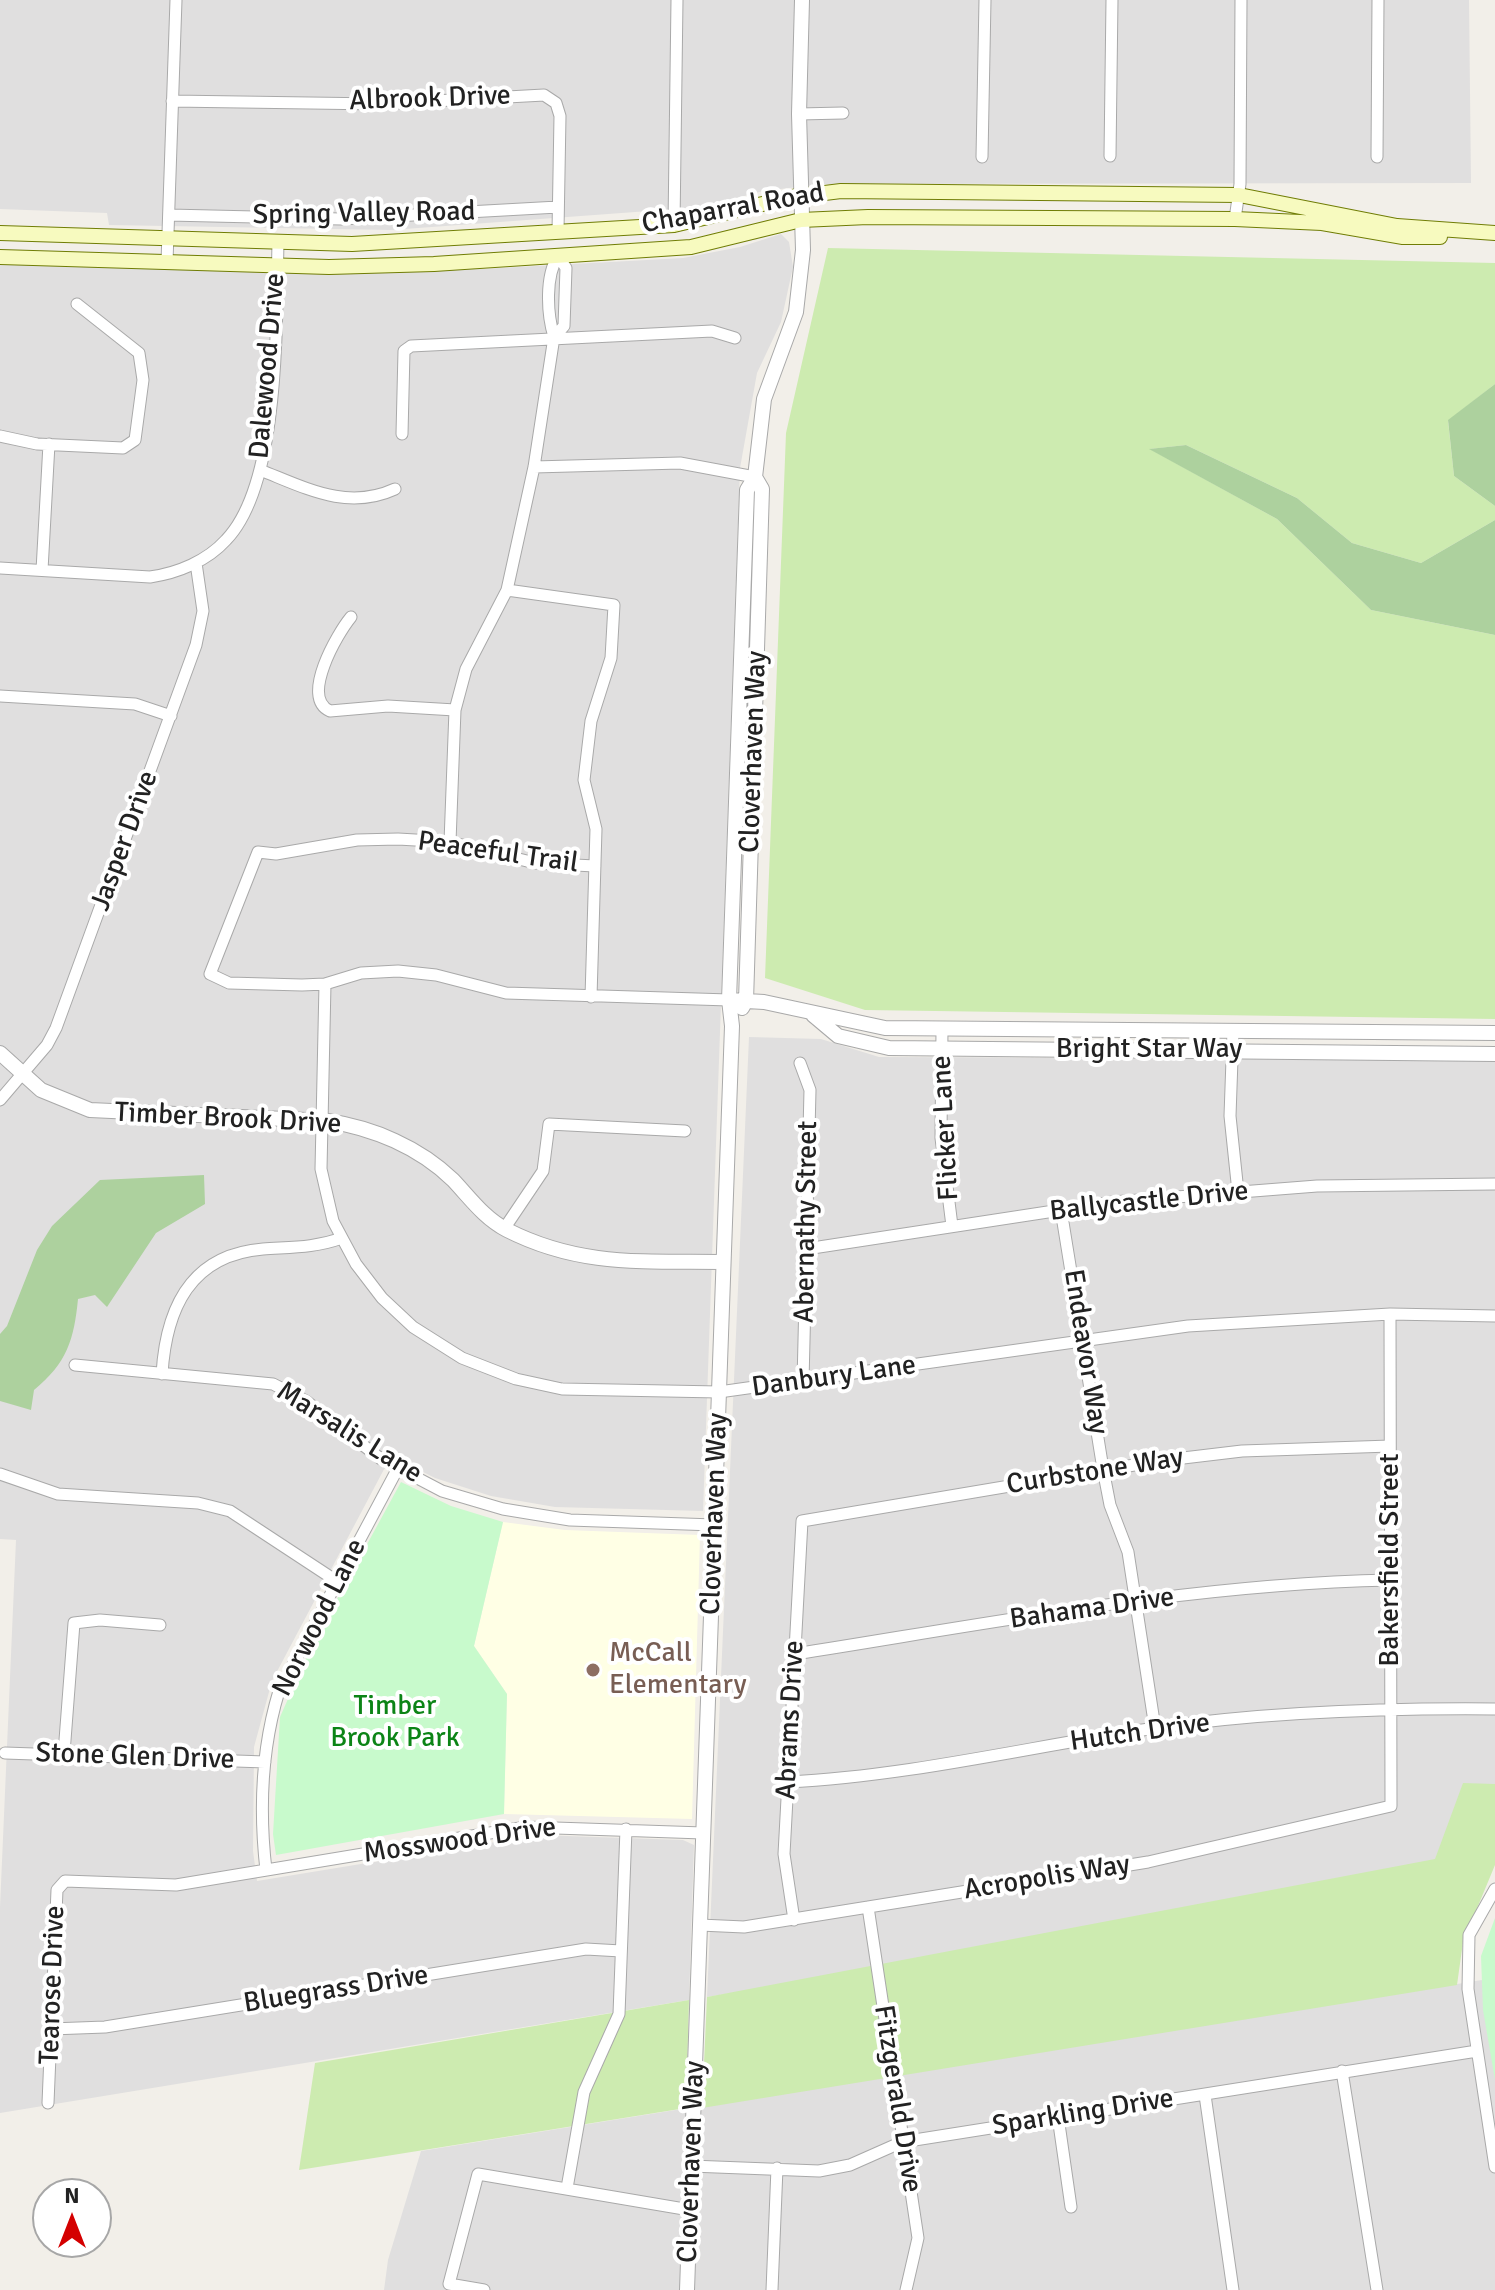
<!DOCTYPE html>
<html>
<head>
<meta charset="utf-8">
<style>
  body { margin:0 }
  #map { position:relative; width:1495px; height:2290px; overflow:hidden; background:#f2efe9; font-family:Signika,sans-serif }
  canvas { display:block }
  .north { position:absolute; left:32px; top:2178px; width:80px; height:80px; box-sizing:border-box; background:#fff; border:2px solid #a7a7a7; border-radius:50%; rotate:0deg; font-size:22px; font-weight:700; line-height:32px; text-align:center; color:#222 }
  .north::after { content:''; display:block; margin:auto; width:28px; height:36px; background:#d40000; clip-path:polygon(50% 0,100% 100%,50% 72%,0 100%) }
</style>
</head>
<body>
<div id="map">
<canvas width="1495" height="2290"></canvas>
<div class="north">N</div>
</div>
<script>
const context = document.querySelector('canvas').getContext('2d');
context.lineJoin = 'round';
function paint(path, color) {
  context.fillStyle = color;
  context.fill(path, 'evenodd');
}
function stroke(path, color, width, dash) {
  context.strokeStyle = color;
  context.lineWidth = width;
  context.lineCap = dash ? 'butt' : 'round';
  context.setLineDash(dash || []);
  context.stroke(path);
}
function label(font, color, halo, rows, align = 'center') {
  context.font = font + ' Signika,sans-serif';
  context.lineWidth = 8;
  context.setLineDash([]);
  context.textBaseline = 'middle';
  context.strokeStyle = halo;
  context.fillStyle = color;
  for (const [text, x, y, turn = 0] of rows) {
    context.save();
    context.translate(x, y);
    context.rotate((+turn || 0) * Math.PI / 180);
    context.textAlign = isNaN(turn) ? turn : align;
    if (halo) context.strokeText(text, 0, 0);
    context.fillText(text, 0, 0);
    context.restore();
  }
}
const residential = new Path2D(`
  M 0,0 L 1469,0 L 1471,183 L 824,184 L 763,191 L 703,207 L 391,230 L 109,225 L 107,213 L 0,209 Z
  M 781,234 L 789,242 L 793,267 L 781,322 L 757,373 L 740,468 L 703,1511 L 555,1507 L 491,1496 L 435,1478 L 391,1456 L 272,1681 L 254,1747 L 253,1851 L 257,1881 L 538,1835 L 683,1840 L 694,1845 L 689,2000 L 0,2113 L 0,1907 L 16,1540 L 0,1539 L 0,263 L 482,269 L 683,258 L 740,247 Z
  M 749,1037 L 821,1039 L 879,1057 L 1495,1059 L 1495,1852 L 1176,1923 L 707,1997 Z
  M 1482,1980 L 1495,2068 L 1495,2290 L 384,2290 L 388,2260 L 421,2151 Z`);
const education = new Path2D(`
  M 503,1522 L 565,1530 L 700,1535 L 692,1819 L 504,1814 L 507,1694 L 474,1646 Z`);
const grass = new Path2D(`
  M 828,248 L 1495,263 L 1495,384 L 1448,421 L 1454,476 L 1495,506 L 1495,520 L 1421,563 L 1352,543 L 1297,498 L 1186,445 L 1150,449 L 1277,519 L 1371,610 L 1495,635 L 1495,1019 L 865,1010 L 765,978 L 786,433 Z
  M 1463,1783 L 1495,1784 L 1495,1865 L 1463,1942 L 1457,1985 L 702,2108 L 707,1997 L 1435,1859 Z
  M 689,2000 L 686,2108 L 299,2170 L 315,2063 Z`);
const forest = new Path2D(`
  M 1495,384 L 1495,506 L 1454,476 L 1448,420 Z
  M 1186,445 L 1297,498 L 1352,543 L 1421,563 L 1495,520 L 1495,635 L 1371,610 L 1277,519 L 1149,449 Z
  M 204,1175 L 205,1204 L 156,1233 L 107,1307 L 95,1295 L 78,1299 C 74,1340 67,1363 34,1390 L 31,1410 L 0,1401 L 0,1334 L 7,1326 L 37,1250 L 52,1226 L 100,1180 Z`);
const park = new Path2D(`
  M 401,1482 L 451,1506 L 503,1522 L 474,1646 L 507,1694 L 504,1814 L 276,1855 L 273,1834 L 280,1717 L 311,1647 Z
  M 1495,1918 L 1495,2080 L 1483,2010 L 1481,1956 Z`);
const minor = new Path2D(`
  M 172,101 L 379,104 L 544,95 L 556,103 L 560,116 L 558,231
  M 799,114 L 843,113
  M 1110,156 L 1112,0
  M 982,157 L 985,0
  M 1377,157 L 1378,0
  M 169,215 L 341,219 L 558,207
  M 1235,219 L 1240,184 L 1241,0
  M 674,225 L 677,0
  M 167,262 L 176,0
  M 402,434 L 404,351 L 411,346 L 712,331 L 735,338
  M 0,436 L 37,444 L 123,448 L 135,440 L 143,380 L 139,353 L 77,304
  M 534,467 L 680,463 L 755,477
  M 260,470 C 306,488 347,511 395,489
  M 0,568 L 150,577 C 178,573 207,561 226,540 C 281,483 276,319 278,242
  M 42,570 L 49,444
  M 507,590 L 614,605 L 611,658 L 591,721 L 584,780 L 596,829 L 591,997
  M 351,617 C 337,634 300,698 330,711 L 388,706 L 455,710
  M 0,696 L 135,704 L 171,716
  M 450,842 L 455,710 L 466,669 L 507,590 L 534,467 L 554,337 C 547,314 545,276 558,256 L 566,268 L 564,326 L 554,337
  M 595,866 L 535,863 L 450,842 L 398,839 L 357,840 L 276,854 L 258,852 L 210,974 L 229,983 L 302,985 L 325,984 L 361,973 L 398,971 L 436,975 L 506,993 L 729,1000
  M 325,984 L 321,1169 L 333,1221 L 356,1264 L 382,1298 L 413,1327 L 462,1358 L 516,1379 L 562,1389 L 719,1392 L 1188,1326 L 1390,1314 L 1495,1316
  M 942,1029 L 941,1138 L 952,1226
  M 1233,1031 L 1230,1116 L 1238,1192
  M 800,1063 L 810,1090 L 803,1382
  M 0,1100 L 47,1045 L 56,1028 L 196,645 L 203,611 L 196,563
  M 1061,1210 L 1103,1469 L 1110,1505 L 1128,1552 L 1155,1728
  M 504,1229 L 543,1171 L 549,1124 L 685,1131
  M 806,1249 L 1113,1202 L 1317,1186 L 1495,1184
  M 75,1365 L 273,1384 L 306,1401 L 381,1459 L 442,1491 L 503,1509 L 570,1520 L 714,1525
  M 162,1374 C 166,1309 190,1255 263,1249 C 292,1247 314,1248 342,1238
  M 0,1474 L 58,1494 L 198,1503 L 230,1511 L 338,1582
  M 795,1654 C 992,1623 1191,1584 1390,1580
  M 5,1753 L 265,1762
  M 64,1753 L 74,1623 L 100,1620 L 160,1625
  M 787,1782 C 911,1776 1032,1746 1155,1728 C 1267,1712 1381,1708 1495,1709
  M 266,1870 C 259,1809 261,1750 279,1691 L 398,1468
  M 1495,1889 L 1469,1935 L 1468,1989 L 1495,2167
  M 868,1907 L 918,2238 L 906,2290
  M 794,1920 L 784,1854 L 802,1521 L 1158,1461 L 1242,1451 L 1390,1446
  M 700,1925 L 744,1927 L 1148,1862 L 1391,1806 L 1390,1314
  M 51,2029 L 105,2027 L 586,1949 L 621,1951
  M 1342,2071 L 1377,2290
  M 1205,2095 L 1233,2290
  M 48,2103 L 57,1890 L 65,1881 L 176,1885 L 526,1827 L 703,1833
  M 1058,2117 L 1071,2207
  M 691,2166 L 819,2171 L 850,2165 L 902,2142 L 1477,2051
  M 567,2188 L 584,2092 L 619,2014 L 626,1829
  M 484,2290 L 449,2284 L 478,2174 L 690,2210
  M 772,2290 L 777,2168`);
const tertiary = new Path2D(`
  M 729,1000 L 764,1002 L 885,1028 L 1495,1033
  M 742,1008 L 746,1001 L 762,489 L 755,477
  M 813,1015 L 838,1036 L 889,1048 L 1495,1054
  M 0,1053 L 41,1090 L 90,1110 L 328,1121 C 373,1128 419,1147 453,1180 C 470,1198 484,1218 507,1230 C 580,1267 643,1261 722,1262
  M 687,2290 L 732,1026 L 729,1000 L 747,490 L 755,477 L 764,399 L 796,312 L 803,250 L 799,114 L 802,0`);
const secondary = new Path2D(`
  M 0,233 L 352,244 L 674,225 L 792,197 L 841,191 L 1239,195 L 1397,226 L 1495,233
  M 0,257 L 329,267 L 434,264 L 691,247 L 801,220 L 868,217 L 1235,219 L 1322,223 L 1403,237 L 1440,237`);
const markers = [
  [593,1670,8,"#8d6e63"]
];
const streetNames = [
  ["Albrook Drive",430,99,-2],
  ["Chaparral Road",733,209,-10],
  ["Spring Valley Road",364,214,-1],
  ["Dalewood Drive",268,366,-85],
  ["Cloverhaven Way",754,752,-88],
  ["Jasper Drive",125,841,-70],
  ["Peaceful Trail",498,853,8],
  ["Bright Star Way",1149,1050],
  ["Timber Brook Drive",228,1119,3],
  ["Flicker Lane",946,1128,-93],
  ["Ballycastle Drive",1149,1202,-6],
  ["Abernathy Street",807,1222,-89],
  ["Endeavor Way",1085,1352,81],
  ["Danbury Lane",834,1377,-8],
  ["Marsalis Lane",349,1433,32],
  ["Curbstone Way",1095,1472,-9],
  ["Cloverhaven Way",715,1514,-88],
  ["Bakersfield Street",1391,1560,-90],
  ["Bahama Drive",1092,1609,-8],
  ["Norwood Lane",320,1618,-63],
  ["Abrams Drive",791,1720,-87],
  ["Hutch Drive",1140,1733,-8],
  ["Stone Glen Drive",135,1757,2],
  ["Mosswood Drive",460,1841,-8],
  ["Acropolis Way",1047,1878,-9],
  ["Tearose Drive",53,1985,-88],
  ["Bluegrass Drive",336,1990,-9],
  ["Fitzgerald Drive",897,2099,81],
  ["Sparkling Drive",1083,2113,-9],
  ["Cloverhaven Way",692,2162,-88]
];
const educationNames = [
  ["McCall",609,1654],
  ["Elementary",609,1686]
];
const parkNames = [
  ["Timber",395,1707],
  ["Brook Park",395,1739]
];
paint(residential, '#e0dfdf');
paint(education, '#ffffe5');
paint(grass, '#cdebb0');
paint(forest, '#add19e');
paint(park, '#c8facc');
stroke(minor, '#a9a9a9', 13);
stroke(tertiary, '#a9a9a9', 16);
stroke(secondary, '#707d05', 16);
stroke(minor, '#fff', 11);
stroke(tertiary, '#fff', 14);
stroke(secondary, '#f7fabf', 14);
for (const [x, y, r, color] of markers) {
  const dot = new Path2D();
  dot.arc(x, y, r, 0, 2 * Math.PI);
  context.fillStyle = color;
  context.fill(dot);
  stroke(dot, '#fff', 3);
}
label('28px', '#222', '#fff', streetNames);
label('28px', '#785e54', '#fff', educationNames, 'left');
label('28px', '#0c8416', '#fff', parkNames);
</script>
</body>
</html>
